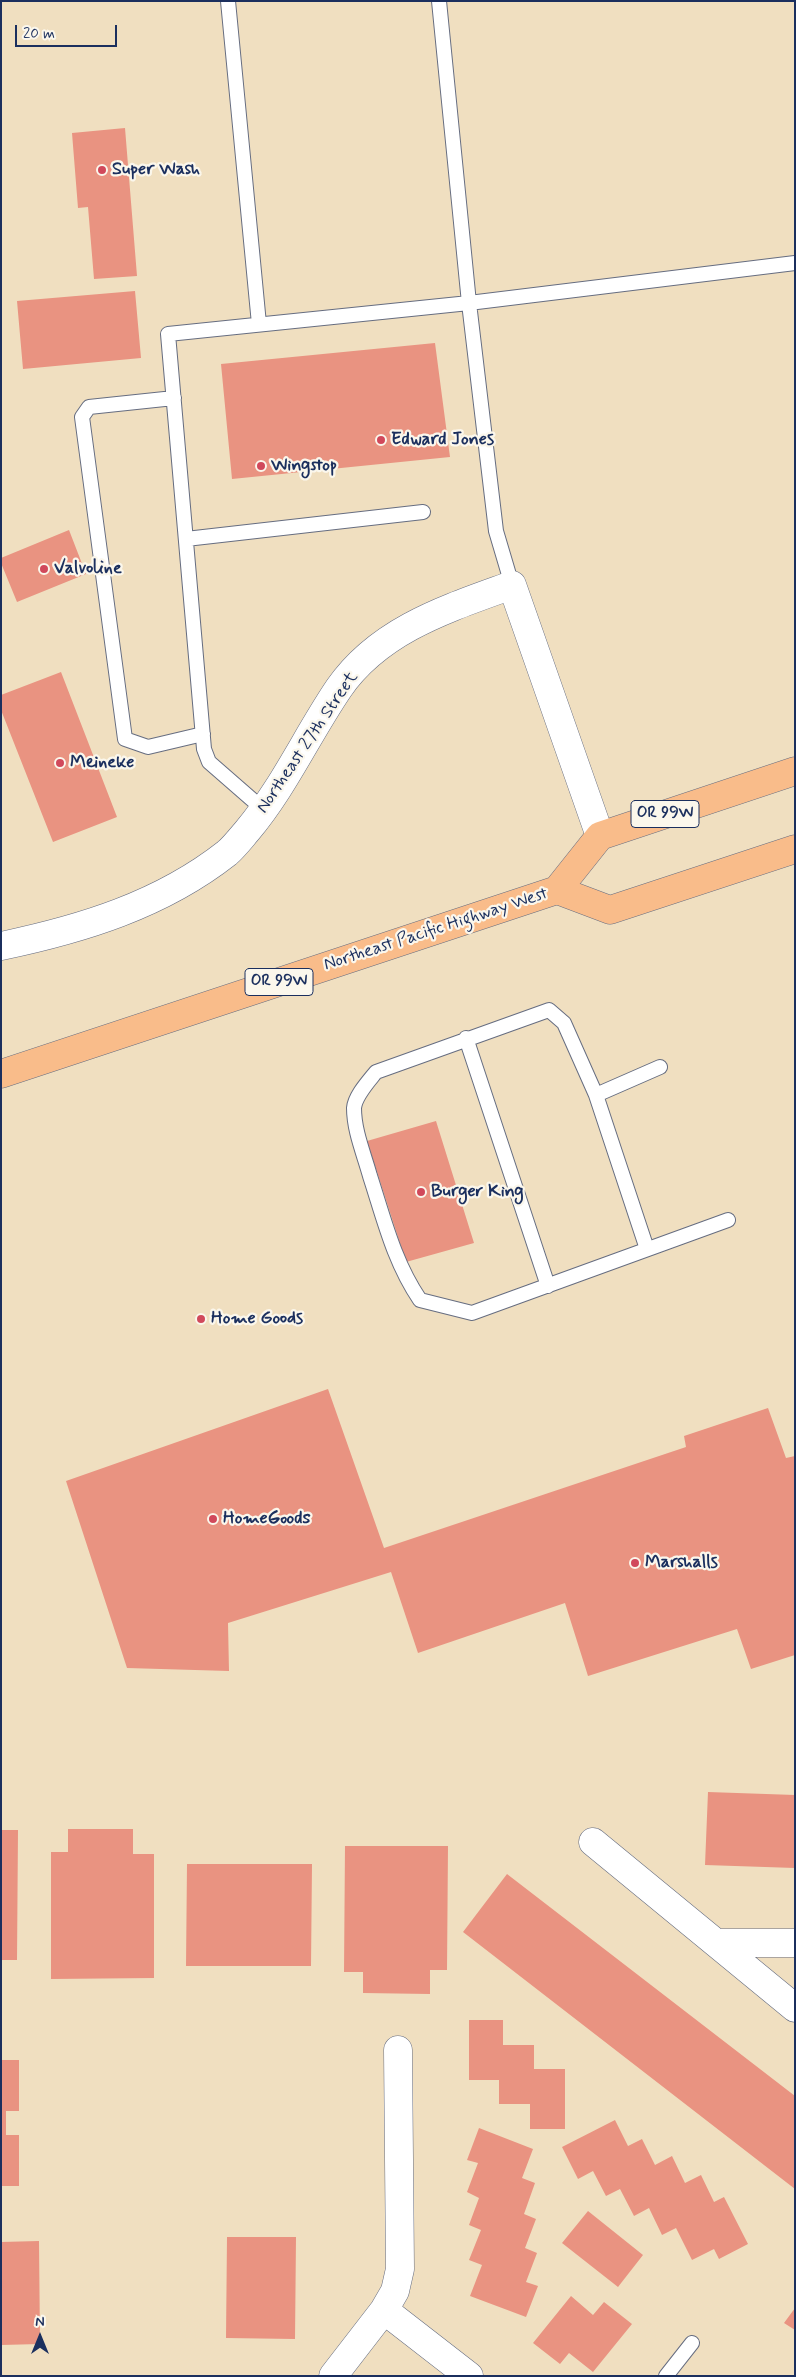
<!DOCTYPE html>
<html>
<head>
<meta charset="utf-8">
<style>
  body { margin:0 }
  #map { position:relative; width:796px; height:2377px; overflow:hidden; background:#f0dfc0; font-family:Mynerve,sans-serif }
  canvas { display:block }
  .frame { position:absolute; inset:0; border:2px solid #1b2f5e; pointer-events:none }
  .north { position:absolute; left:15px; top:2312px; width:50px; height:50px; -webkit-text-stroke:4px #fbf7ec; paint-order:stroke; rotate:0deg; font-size:14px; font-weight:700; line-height:20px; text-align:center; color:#1b2f5e }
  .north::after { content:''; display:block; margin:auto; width:18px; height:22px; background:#1b2f5e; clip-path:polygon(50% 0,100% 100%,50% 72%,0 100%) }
  .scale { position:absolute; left:15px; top:25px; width:102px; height:22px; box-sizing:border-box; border:2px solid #1b2f5e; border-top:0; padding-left:6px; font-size:15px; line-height:18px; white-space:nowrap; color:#1b2f5e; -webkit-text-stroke:4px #fbf7ec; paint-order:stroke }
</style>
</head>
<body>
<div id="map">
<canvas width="796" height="2377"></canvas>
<div class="frame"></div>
<div class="north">N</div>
<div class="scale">20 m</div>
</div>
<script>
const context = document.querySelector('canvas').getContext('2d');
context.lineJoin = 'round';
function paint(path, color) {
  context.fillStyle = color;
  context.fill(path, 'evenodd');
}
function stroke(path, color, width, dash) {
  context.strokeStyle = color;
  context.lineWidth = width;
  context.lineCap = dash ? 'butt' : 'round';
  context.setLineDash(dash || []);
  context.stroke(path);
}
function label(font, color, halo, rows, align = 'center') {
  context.font = font + ' Mynerve,sans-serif';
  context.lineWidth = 4.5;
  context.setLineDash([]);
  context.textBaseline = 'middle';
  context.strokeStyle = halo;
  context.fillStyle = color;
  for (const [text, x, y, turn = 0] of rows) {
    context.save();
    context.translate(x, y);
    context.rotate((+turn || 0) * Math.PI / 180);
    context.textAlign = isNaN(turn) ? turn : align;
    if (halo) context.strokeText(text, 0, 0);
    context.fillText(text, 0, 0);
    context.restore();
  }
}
const building = new Path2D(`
  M 125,128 L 137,276 L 94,279 L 88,207 L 78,208 L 72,133 Z
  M 135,291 L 141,358 L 23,369 L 17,301 Z
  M 435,343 L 450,457 L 232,479 L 221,364 Z
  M 69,530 L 86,574 L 17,602 L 1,563 L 1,558 Z
  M 61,672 L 117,817 L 53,842 L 1,710 L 1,695 Z
  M 436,1121 L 474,1243 L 406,1262 L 367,1141 Z
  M 328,1389 L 384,1548 L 686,1447 L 684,1436 L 768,1408 L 786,1458 L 795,1456 L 795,1655 L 751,1669 L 737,1629 L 588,1676 L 565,1603 L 418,1653 L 391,1572 L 228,1623 L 229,1671 L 127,1668 L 66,1481 Z
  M 708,1792 L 795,1795 L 795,1868 L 705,1865 Z
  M 68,1829 L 133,1829 L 133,1854 L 154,1854 L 154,1978 L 51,1979 L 51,1852 L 68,1852 Z
  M 1,1830 L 18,1830 L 17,1960 L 1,1960 Z
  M 345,1846 L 448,1846 L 447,1970 L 430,1970 L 430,1994 L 363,1993 L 363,1972 L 344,1972 Z
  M 187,1864 L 312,1864 L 311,1966 L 186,1966 Z
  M 507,1874 L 795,2096 L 795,2189 L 463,1932 Z
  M 469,2020 L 503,2020 L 503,2045 L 534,2045 L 534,2069 L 565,2069 L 565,2129 L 530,2129 L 530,2104 L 499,2104 L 499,2080 L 469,2080 Z
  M 1,2060 L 19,2060 L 19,2111 L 6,2111 L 6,2135 L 19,2135 L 19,2186 L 1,2186 Z
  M 615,2120 L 628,2146 L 642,2139 L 655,2165 L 672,2156 L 685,2183 L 701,2175 L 714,2202 L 724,2197 L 748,2244 L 719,2259 L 714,2249 L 692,2260 L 676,2228 L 662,2235 L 649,2208 L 634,2216 L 620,2189 L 606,2196 L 593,2171 L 578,2179 L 562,2147 Z
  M 479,2128 L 533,2149 L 522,2178 L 535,2183 L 524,2214 L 536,2219 L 525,2248 L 537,2253 L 526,2282 L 538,2286 L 526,2317 L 470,2296 L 482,2265 L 469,2260 L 481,2230 L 469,2225 L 479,2198 L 467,2192 L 478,2163 L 467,2160 Z
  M 588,2211 L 643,2255 L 618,2287 L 562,2243 Z
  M 227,2237 L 296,2237 L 295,2339 L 226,2338 Z
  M 39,2241 L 40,2344 L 1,2345 L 1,2242 Z
  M 571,2296 L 593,2315 L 604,2302 L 632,2324 L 593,2372 L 569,2353 L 560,2364 L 533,2343 Z
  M 795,2308 L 795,2330 L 784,2323 Z`);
const service = new Path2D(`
  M 228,1 L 259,324
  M 439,1 L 469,303 L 496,531 L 512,585
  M 174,398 L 89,407 L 82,417 L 125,739 L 148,747 L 203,734
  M 186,539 L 423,512
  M 264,810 L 209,762 L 204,749 L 168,334 L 469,303 L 795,263
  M 466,1038 L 548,1286
  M 660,1067 L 596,1095 L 564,1023 L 549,1010 L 376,1072 C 368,1082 355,1096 354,1108 C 354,1131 364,1154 370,1176 C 384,1219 394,1262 420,1300 L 472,1313 L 728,1220
  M 596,1095 L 647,1249
  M 666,2376 L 692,2343`);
const minor = new Path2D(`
  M 593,1842 L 795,2008
  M 716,1943 L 795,1943
  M 384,2310 L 395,2291 L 400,2269 L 398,2050
  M 333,2376 L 384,2310 L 469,2376`);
const tertiary = new Path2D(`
  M 1,946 C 82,929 161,905 227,853 C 234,847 241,838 247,831 C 284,787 307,735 339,688 C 380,629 449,608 512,585 L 600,836`);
const trunk = new Path2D(`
  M 557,890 L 610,910 L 795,849
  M 1,1074 L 557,890 L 600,836 L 795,771`);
const markers = [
  [102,170,5,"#d1495b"],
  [381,440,5,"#d1495b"],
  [261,466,5,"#d1495b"],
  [44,569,5,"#d1495b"],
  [60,763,5,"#d1495b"],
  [421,1192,5,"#d1495b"],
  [201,1319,5,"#d1495b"],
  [213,1519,5,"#d1495b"],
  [635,1563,5,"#d1495b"]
];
const shields = [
  [665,814,68],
  [279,982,68]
];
const shieldNames = [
  ["OR 99W",665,814],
  ["OR 99W",279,982]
];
const poiNames = [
  ["Super Wash",112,170],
  ["Edward Jones",391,440],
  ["Wingstop",271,466],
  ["Valvoline",54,569],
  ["Meineke",70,763],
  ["Burger King",431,1192],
  ["Home Goods",211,1319],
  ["HomeGoods",223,1519],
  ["Marshalls",645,1563]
];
const streetNames = [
  ["Northeast 27th Street",308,743,-56],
  ["Northeast Pacific Highway West",436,930,-18]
];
paint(building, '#e99381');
stroke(service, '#666d80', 16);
stroke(minor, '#666d80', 29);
stroke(tertiary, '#666d80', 29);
stroke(trunk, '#666d80', 29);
stroke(service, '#fff', 14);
stroke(minor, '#fff', 28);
stroke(tertiary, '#fff', 28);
stroke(trunk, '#f9bc8a', 28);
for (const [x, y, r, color] of markers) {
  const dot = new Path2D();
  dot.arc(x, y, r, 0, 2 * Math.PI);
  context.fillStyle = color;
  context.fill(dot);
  stroke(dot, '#fbf7ec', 2);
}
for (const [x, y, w] of shields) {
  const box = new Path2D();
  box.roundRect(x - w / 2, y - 13.5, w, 27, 4);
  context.fillStyle = '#fbf7ec';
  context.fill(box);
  stroke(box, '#1b2f5e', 1);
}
label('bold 16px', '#1b2f5e', null, shieldNames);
label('bold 18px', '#1b2f5e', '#fbf7ec', poiNames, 'left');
label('18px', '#1b2f5e', '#fbf7ec', streetNames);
</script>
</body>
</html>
